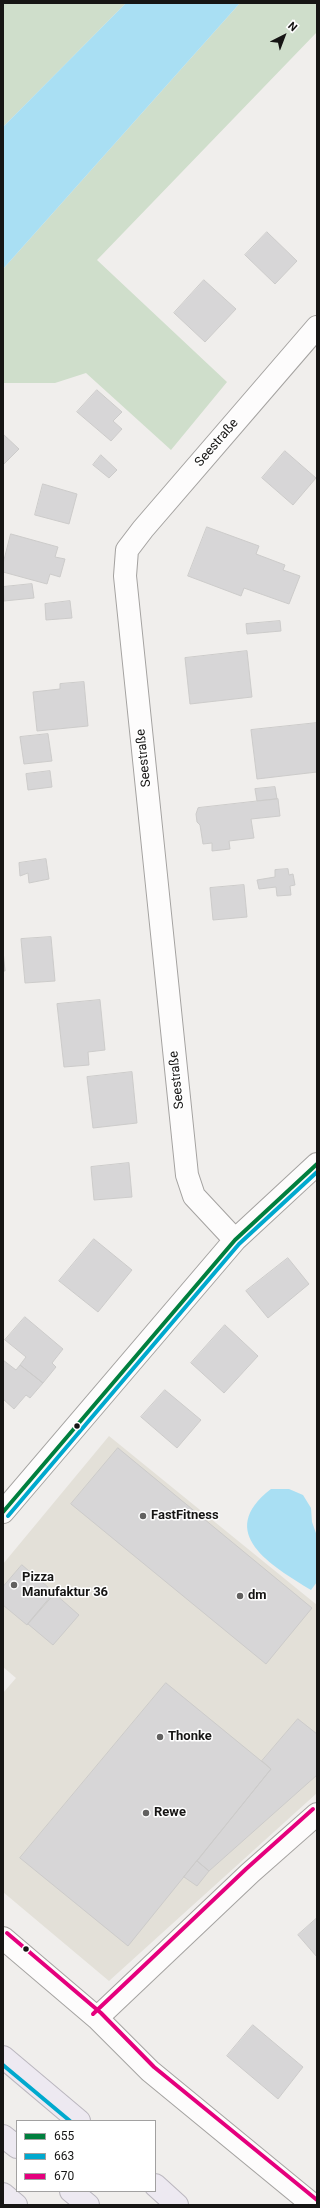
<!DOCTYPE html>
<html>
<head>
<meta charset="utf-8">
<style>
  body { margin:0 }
  #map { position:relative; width:320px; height:2208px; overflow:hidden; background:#f0eeec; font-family:Roboto,sans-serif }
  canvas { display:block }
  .frame { position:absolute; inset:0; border:4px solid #161514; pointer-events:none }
  .legend { position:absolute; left:16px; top:2120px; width:140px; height:72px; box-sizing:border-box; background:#fff; border:1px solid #a2a1a1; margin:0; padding:5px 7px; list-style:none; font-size:12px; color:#161514 }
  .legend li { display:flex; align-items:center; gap:8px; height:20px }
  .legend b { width:20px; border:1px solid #a2a1a1 }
  .north { position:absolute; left:264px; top:16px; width:40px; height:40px; -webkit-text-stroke:3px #fff; paint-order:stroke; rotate:42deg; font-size:11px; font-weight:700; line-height:16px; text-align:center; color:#161514 }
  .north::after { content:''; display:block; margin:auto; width:14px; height:18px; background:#161514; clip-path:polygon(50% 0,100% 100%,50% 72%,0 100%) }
</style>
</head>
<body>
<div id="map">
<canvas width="320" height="2208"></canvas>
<div class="frame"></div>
<ul class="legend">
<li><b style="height:5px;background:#007f3e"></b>655</li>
<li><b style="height:5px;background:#00a9ce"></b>663</li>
<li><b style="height:5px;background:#e5007d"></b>670</li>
</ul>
<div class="north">N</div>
</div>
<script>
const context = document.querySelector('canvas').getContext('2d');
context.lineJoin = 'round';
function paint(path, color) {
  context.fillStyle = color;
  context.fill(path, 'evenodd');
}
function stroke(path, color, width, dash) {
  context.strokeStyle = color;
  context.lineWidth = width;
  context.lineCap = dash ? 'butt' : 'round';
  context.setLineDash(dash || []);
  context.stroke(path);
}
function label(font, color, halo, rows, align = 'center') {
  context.font = font + ' Roboto,sans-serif';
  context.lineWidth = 3;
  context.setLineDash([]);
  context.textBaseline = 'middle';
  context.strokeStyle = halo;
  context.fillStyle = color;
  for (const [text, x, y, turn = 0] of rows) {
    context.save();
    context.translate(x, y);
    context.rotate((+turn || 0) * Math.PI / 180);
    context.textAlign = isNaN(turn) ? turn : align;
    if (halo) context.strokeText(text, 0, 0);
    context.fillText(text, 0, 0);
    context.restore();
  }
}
const built = new Path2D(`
  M 109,1436 L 317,1605 L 317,1793 L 109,1981 L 3,1892 L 3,1693 L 16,1678 L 3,1667 L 3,1564 Z`);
const green = new Path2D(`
  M 3,3 L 126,3 L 3,127 Z
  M 240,3 L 317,3 L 317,32 L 97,260 L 227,382 L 171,450 L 86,373 L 55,383 L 3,383 L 3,269 Z`);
const water = new Path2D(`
  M 126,3 L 240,3 L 3,269 L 3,127 Z
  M 271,1489 L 289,1489 L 303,1495 L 311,1508 L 312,1522 L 317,1536 L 317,1582 L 311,1590 C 272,1566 214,1533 271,1489 Z`);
const building = new Path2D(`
  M 267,232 L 297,261 L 275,284 L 245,255 Z
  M 204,280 L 236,309 L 205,342 L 174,313 Z
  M 97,390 L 122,412 L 113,421 L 122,429 L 111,441 L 77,412 Z
  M 3,434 L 19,449 L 3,465 Z
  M 285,451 L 316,478 L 293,505 L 262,478 Z
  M 101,455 L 117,470 L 109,478 L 93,465 Z
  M 43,484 L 77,494 L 69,524 L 35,515 Z
  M 207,527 L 259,546 L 256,554 L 285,565 L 283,570 L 300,576 L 289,604 L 244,588 L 241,596 L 188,576 Z
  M 11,534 L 58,547 L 55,557 L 65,559 L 60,577 L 50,574 L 47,584 L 3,572 L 3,564 Z
  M 32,584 L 34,598 L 4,601 L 3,587 Z
  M 70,601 L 72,618 L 46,620 L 45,604 Z
  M 280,621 L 281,631 L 247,634 L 246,624 Z
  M 247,651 L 252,697 L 190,704 L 185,658 Z
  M 84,682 L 88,726 L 37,731 L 33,692 L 60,689 L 60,684 Z
  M 317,723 L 317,772 L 257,779 L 251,730 Z
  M 48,734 L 52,761 L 24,764 L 20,737 Z
  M 50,771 L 52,787 L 28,790 L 26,774 Z
  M 275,787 L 277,799 L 257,801 L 255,789 Z
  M 278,799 L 280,816 L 251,819 L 254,838 L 229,841 L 230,849 L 212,851 L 212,843 L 203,844 L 200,825 L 197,822 L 196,814 L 198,808 Z
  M 46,859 L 49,879 L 29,883 L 28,873 L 20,876 L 19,863 Z
  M 288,869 L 289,875 L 293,874 L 295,885 L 290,886 L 291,895 L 277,896 L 276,887 L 259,889 L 257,880 L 275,877 L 275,870 Z
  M 244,885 L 247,917 L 213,920 L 210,888 Z
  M 51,937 L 55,981 L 25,983 L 21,939 Z
  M 3,950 L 5,971 L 3,971 Z
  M 100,1000 L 105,1050 L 88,1052 L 89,1065 L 64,1067 L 57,1004 Z
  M 132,1072 L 137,1123 L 93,1128 L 87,1077 Z
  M 129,1163 L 132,1197 L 94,1200 L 91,1167 Z
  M 94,1239 L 132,1270 L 98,1312 L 59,1281 Z
  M 288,1258 L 309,1284 L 268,1318 L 246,1291 Z
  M 25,1317 L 63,1349 L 52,1363 L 56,1367 L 43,1383 L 20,1365 L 26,1357 L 5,1340 Z
  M 225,1325 L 258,1356 L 224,1393 L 191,1363 Z
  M 3,1360 L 16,1370 L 20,1365 L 43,1383 L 30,1398 L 26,1395 L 14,1409 L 3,1399 Z
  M 165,1390 L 201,1420 L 177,1448 L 141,1417 Z
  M 118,1448 L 312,1608 L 266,1664 L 71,1504 Z
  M 22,1565 L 55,1593 L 27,1625 L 3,1605 L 3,1587 Z
  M 54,1593 L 79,1615 L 53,1645 L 28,1624 Z
  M 166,1683 L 271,1769 L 128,1946 L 20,1858 Z
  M 298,1719 L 317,1734 L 317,1775 L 209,1871 L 197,1861 L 271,1769 L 262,1761 Z
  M 197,1861 L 209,1871 L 197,1886 L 184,1877 Z
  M 317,1918 L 317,1957 L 298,1935 Z
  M 253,2025 L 303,2067 L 278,2099 L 227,2056 Z`);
const minor = new Path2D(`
  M 235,1240 L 194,1196 L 187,1175 L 125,576 L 127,550 L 143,529 L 317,327
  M 3,1512 L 235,1240 L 317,1164
  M 3,1938 L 97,2018 L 150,2071 L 313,2205
  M 97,2018 L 250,1873 L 317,1814`);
const highway = new Path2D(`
  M 3,2057 L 79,2121
  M 3,2136 L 17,2147
  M 155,2185 L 177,2205
  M 71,2191 L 88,2205
  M 3,2194 L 16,2205`);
const bus1 = new Path2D(`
  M 3,1512 L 235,1240 L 317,1164`);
const bus2 = new Path2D(`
  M 8,1516 L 239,1244 L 317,1172
  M 3,2065 L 70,2121`);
const bus3 = new Path2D(`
  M 7,1933 L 101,2013 L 154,2067 L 317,2200
  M 93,2014 L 246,1869 L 313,1809`);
const markers = [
  [77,1426,3.5,"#161514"],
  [143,1516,4,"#626160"],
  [14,1585,4,"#626160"],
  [240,1596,4,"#626160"],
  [160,1737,4,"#626160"],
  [146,1813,4,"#626160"],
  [26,1949,3.5,"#161514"]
];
const streetNames = [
  ["Seestraße",217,443,-49],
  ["Seestraße",144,758,-96],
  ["Seestraße",177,1080,-96]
];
const poiNames = [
  ["FastFitness",151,1516],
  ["Pizza",22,1578],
  ["Manufaktur 36",22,1593],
  ["dm",248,1596],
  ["Thonke",168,1737],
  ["Rewe",154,1813]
];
paint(built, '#e3e0d8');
paint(green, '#cfdecb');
paint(water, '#a9dff3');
paint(building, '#d7d6d7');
stroke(building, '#cccbca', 1);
stroke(minor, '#a4a2a0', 24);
stroke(highway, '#bab6be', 24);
stroke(minor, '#fdfcfc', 22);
stroke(highway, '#ede9f1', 22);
stroke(bus1, '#007f3e', 4);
stroke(bus2, '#00a9ce', 4);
stroke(bus3, '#e5007d', 4);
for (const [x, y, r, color] of markers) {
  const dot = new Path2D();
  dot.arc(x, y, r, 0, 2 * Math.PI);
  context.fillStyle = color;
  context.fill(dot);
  stroke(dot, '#fff', 1.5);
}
label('13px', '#161514', '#fff', streetNames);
label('bold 13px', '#161514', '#fff', poiNames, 'left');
</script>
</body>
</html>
